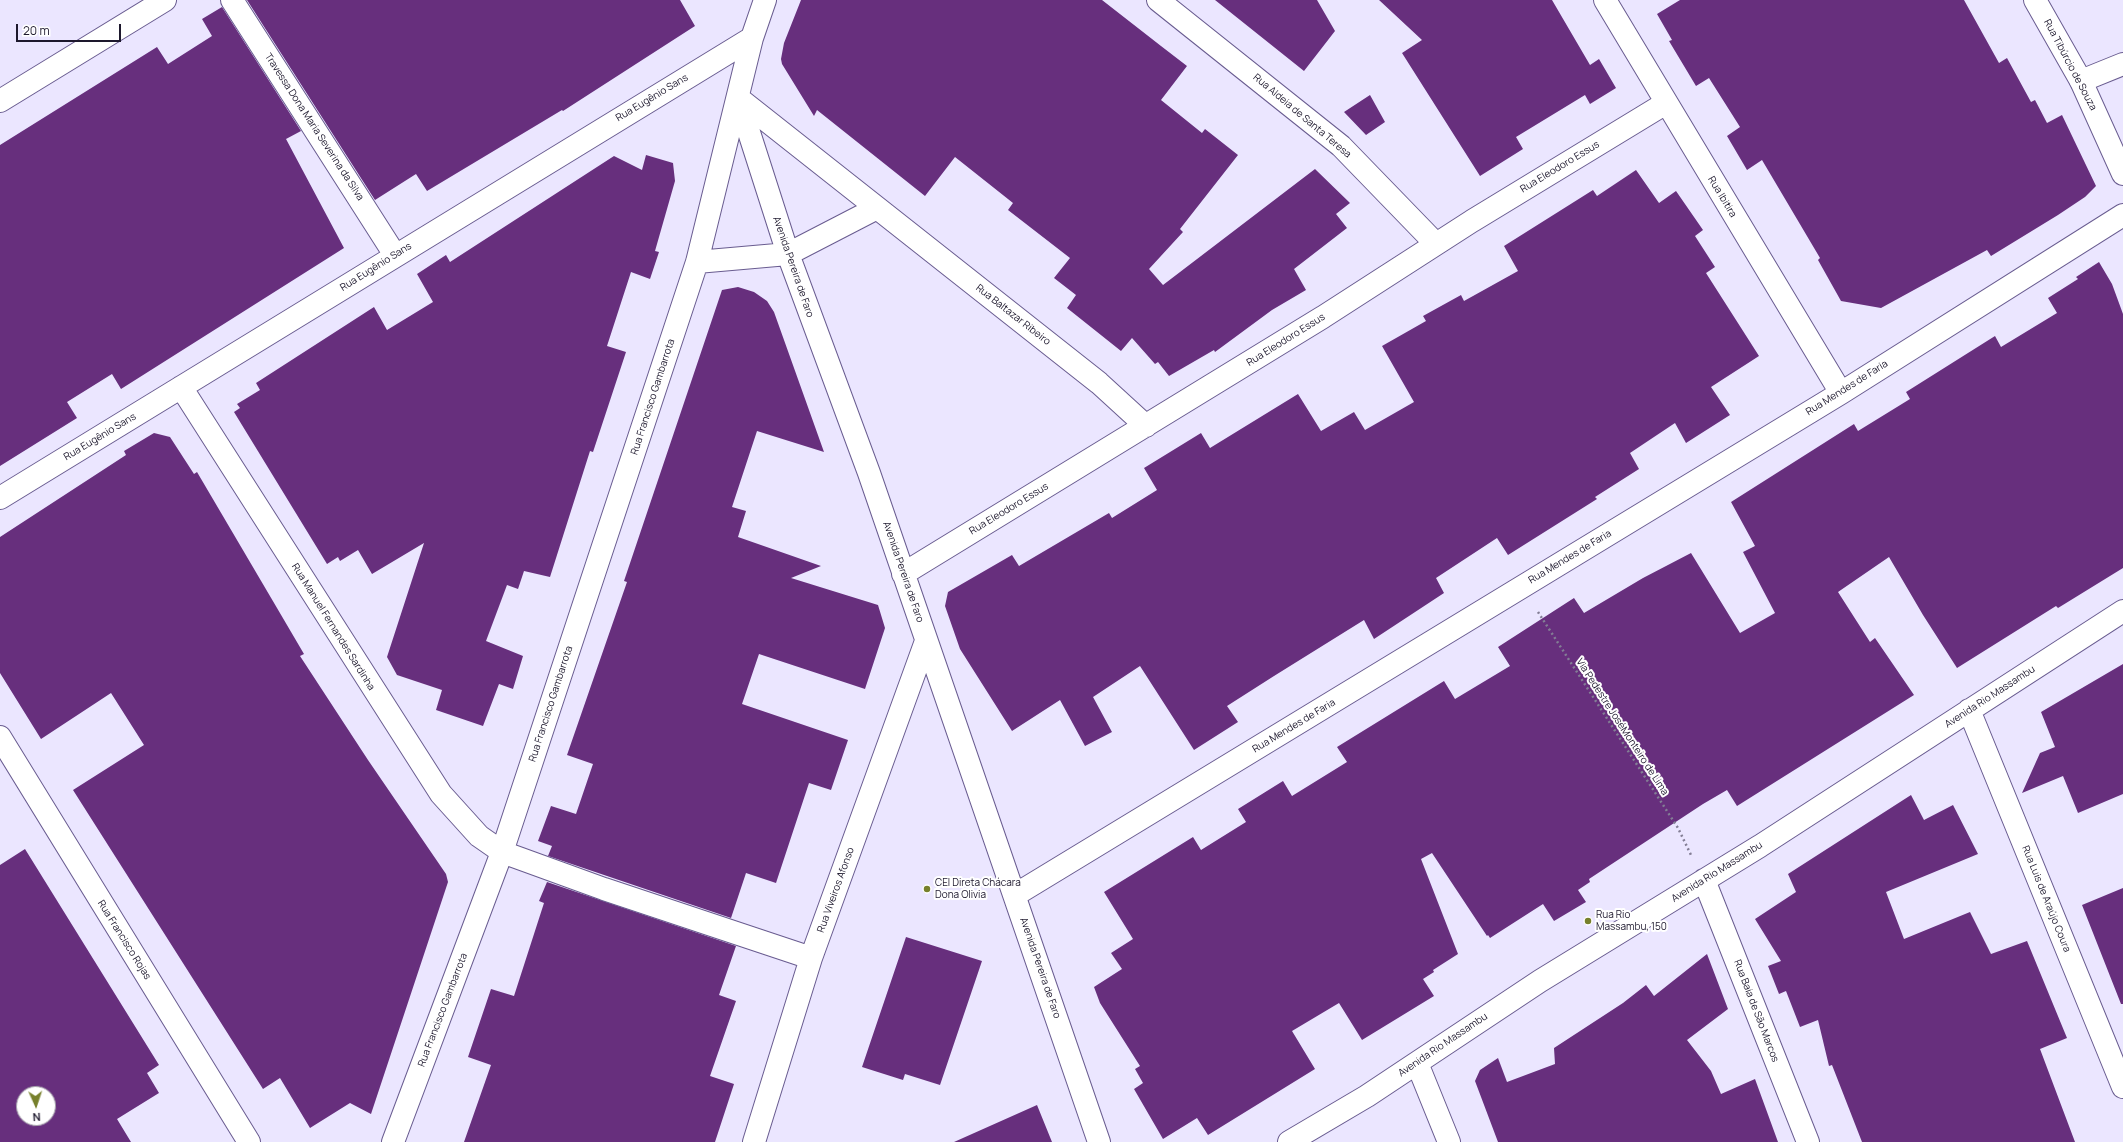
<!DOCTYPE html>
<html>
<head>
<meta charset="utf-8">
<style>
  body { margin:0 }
  #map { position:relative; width:2123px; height:1142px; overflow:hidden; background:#ebe6ff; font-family:Manrope,sans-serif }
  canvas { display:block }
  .north { position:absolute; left:16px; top:1086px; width:40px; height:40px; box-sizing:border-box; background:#fff; border:1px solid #a5a3ab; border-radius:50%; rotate:177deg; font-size:11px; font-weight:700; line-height:16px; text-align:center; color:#1d182d }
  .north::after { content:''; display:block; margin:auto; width:14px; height:18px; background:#77802c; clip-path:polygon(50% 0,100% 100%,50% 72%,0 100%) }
  .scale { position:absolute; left:16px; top:24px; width:105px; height:18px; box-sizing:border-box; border:2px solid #1d182d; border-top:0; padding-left:5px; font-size:12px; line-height:14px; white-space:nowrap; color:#1d182d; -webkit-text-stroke:3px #fff; paint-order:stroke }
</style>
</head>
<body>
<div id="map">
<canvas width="2123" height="1142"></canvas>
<div class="north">N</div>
<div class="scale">20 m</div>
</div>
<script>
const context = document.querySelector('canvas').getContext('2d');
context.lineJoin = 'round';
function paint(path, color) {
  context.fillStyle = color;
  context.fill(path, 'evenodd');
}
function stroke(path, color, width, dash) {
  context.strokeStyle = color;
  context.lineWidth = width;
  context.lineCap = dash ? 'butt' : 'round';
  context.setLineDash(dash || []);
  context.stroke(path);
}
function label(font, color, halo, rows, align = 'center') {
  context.font = font + ' Manrope,sans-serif';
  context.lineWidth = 4;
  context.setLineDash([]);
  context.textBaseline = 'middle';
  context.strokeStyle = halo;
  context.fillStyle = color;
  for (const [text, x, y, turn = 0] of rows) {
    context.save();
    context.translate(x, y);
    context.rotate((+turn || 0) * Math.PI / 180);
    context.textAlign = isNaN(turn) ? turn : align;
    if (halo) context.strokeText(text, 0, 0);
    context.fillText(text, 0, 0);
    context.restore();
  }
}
const building = new Path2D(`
  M 247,0 L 680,0 L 695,26 L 563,111 L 562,110 L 427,191 L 416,174 L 375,200 Z
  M 801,0 L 1102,0 L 1161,46 L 1187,66 L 1161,100 L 1202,133 L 1205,129 L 1238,155 L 1180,229 L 1183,232 L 1149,269 L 1163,285 L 1315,169 L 1350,203 L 1336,214 L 1347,228 L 1294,269 L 1306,290 L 1272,310 L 1215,352 L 1214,350 L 1169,376 L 1158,362 L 1155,364 L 1132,338 L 1121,351 L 1067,308 L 1076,295 L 1054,278 L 1070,258 L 1008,210 L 1013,203 L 955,157 L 925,196 L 817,110 L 814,116 L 782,64 L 781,59 L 784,43 Z
  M 1215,0 L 1317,0 L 1335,31 L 1304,71 Z
  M 1379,0 L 1552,0 L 1590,65 L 1599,59 L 1616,88 L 1590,104 L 1585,95 L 1516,137 L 1523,149 L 1480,176 L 1402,53 L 1422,40 Z
  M 1680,0 L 1964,0 L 1999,63 L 2007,58 L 2031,102 L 2035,100 L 2047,123 L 2062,115 L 2096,186 L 2085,197 L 2058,215 L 1991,256 L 1987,250 L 1881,308 L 1841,301 L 1818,260 L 1820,258 L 1762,160 L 1747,170 L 1727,136 L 1740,127 L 1709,78 L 1696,86 L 1669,41 L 1672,40 L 1657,14 Z
  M 222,7 L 301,131 L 286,139 L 344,248 L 121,389 L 112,374 L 67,402 L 77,418 L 0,466 L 0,145 L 157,47 L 168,64 L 212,36 L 202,19 Z
  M 1370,95 L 1385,122 L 1366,135 L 1344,112 Z
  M 646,155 L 673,163 L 675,181 L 655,251 L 659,252 L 650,279 L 631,272 L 607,346 L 626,352 L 593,452 L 590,451 L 550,577 L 524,571 L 518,589 L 507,585 L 486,641 L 523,656 L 513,689 L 499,684 L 483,726 L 436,710 L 442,690 L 397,675 L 387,657 L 424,543 L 372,574 L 358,550 L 340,561 L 338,557 L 327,564 L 234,412 L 240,408 L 237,404 L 260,390 L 256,383 L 374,307 L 387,330 L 433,302 L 417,274 L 446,255 L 450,262 L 614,156 L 642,170 Z
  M 1636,170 L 1659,203 L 1676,191 L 1703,230 L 1695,236 L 1715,267 L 1706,273 L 1759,356 L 1711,387 L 1730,415 L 1686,443 L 1675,423 L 1630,453 L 1639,469 L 1595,497 L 1597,499 L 1508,555 L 1497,538 L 1436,578 L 1444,593 L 1374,639 L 1364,620 L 1274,676 L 1227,706 L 1238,722 L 1194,750 L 1140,666 L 1093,697 L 1112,732 L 1085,746 L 1060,700 L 1012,731 L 960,649 L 945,606 L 948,592 L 1012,555 L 1019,566 L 1109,513 L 1112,518 L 1157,490 L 1144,468 L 1201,433 L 1210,448 L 1298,394 L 1321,431 L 1354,412 L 1365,430 L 1414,402 L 1382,346 L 1426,321 L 1423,316 L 1461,295 L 1464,301 L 1518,271 L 1504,246 L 1593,190 L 1597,196 Z
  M 2099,262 L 2112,284 L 2123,314 L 2123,568 L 2058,608 L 2056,606 L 1957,668 L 1923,615 L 1889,557 L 1838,592 L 1870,642 L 1875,638 L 1914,695 L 1737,806 L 1727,790 L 1703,804 L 1589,879 L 1590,882 L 1578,890 L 1586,902 L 1554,921 L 1543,904 L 1490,938 L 1488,935 L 1487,936 L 1432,853 L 1421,859 L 1458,954 L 1433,970 L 1434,972 L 1423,979 L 1434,996 L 1362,1040 L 1339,1003 L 1292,1031 L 1315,1069 L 1208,1135 L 1197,1118 L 1163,1139 L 1134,1089 L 1143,1083 L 1135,1069 L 1140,1066 L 1100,1003 L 1094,987 L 1122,969 L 1111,953 L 1133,939 L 1104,892 L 1193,837 L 1201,850 L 1246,822 L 1238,809 L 1283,781 L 1292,796 L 1347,762 L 1337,747 L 1444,681 L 1455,699 L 1510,666 L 1498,647 L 1574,598 L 1584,613 L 1643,578 L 1691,553 L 1740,633 L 1775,613 L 1743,552 L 1755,546 L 1731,502 L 1854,424 L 1858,431 L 1910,399 L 1906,392 L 1995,336 L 2001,347 L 2057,313 L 2048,298 L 2078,279 L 2076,277 Z
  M 738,287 L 754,292 L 767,301 L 774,312 L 824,452 L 757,431 L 732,507 L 746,511 L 738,537 L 821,566 L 791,578 L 878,605 L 885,628 L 865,689 L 759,654 L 742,704 L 848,740 L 831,790 L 809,783 L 776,883 L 746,873 L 731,918 L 548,856 L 552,846 L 538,841 L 551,806 L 576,814 L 593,764 L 567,755 L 627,582 L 624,581 L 722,290 Z
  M 154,433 L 170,437 L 194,474 L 197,472 L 277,608 L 304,654 L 300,656 L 368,760 L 446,874 L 448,882 L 371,1114 L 350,1103 L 310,1128 L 280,1078 L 263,1089 L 73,790 L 144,745 L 111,693 L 41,739 L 0,673 L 0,537 L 126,455 L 124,451 Z
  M 2123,664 L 2123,794 L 2078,813 L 2063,776 L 2022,793 L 2040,753 L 2055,747 L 2041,712 Z
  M 1911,795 L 1924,820 L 1953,805 L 1978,854 L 1886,892 L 1904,939 L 1970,912 L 1991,954 L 2027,941 L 2067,1038 L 2040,1049 L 2075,1142 L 1862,1142 L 1832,1065 L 1829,1066 L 1818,1020 L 1800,1027 L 1786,991 L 1779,994 L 1768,966 L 1781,961 L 1755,919 L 1796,892 L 1788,874 Z
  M 25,849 L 159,1065 L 147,1073 L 159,1093 L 117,1119 L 131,1142 L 0,1142 L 0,865 ZM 24,1094 L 48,1094 L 48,1118 L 24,1118 Z
  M 547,882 L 736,946 L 719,995 L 736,1001 L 710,1076 L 734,1084 L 715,1142 L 464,1142 L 491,1065 L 468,1057 L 491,989 L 514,996 L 544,903 L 539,901 Z
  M 2123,888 L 2123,1004 L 2121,1004 L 2082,905 Z
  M 906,937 L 982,961 L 940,1085 L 905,1074 L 903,1080 L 862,1067 Z
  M 1707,954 L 1728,1009 L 1687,1040 L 1711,1071 L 1721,1094 L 1755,1079 L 1778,1142 L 1498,1142 L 1475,1081 L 1480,1070 L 1498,1058 L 1507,1082 L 1555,1064 L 1554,1048 L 1623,1003 L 1646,985 L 1654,996 Z
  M 1037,1105 L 1052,1142 L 954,1142 Z`);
const path = new Path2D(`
  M 1538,612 L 1678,828 L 1691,855`);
const minor = new Path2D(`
  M 232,0 L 395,255
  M 1158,0 L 1341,146 L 1436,244
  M 1605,0 L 1841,393
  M 2081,81 L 2123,64
  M 738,98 L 788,254 L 869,473 L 1099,1142
  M 738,98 L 1099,383 L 1146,426
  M 0,101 L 165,0
  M 697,262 L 788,254 L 877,208
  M 181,387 L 441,794 L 479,836 L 502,852 L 604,889 L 811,958
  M 0,498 L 752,38
  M 903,574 L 1323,317 L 1472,221 L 1666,103
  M 1969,710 L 2123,1087
  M 0,737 L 249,1142
  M 1704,880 L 1808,1142
  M 1015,895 L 1841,393 L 2123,215
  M 1417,1063 L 1449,1142
  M 393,1142 L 502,852 L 697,262 L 752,38 L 765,0
  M 754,1142 L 811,958 L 926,641
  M 1289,1142 L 1367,1096 L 1540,981 L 1760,846 L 2123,611`);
const major = new Path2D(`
  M 2035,0 L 2081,81 L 2123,174`);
const markers = [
  [927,889,4,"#77802c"],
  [1588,921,4,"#77802c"]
];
const streetNames = [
  ["Rua Tibúrcio de Souza",2070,65,62],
  ["Rua Eugênio Sans",652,98,-31],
  ["Rua Aldeia de Santa Teresa",1302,116,40],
  ["Travessa Dona Maria Severina da Silva",314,127,57],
  ["Rua Eleodoro Essus",1560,167,-31],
  ["Rua Ibitira",1722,197,59],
  ["Rua Eugênio Sans",376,267,-32],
  ["Avenida Pereira de Faro",793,267,71],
  ["Rua Baltazar Ribeiro",1013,315,38],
  ["Rua Eleodoro Essus",1286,340,-32],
  ["Rua Mendes de Faria",1847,388,-32],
  ["Rua Francisco Gambarrota",653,397,-72],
  ["Rua Eugênio Sans",100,437,-31],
  ["Rua Eleodoro Essus",1009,509,-31],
  ["Rua Mendes de Faria",1570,557,-31],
  ["Avenida Pereira de Faro",903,572,71],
  ["Rua Manuel Fernandes Sardinha",333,627,58],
  ["Avenida Rio Massambu",1990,697,-33],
  ["Rua Francisco Gambarrota",551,704,-72],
  ["Rua Mendes de Faria",1294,726,-31],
  ["Via Pedestre JoséMonteiro de Lima",1622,727,57],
  ["Avenida Rio Massambu",1717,872,-32],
  ["Rua Viveiros Afonso",836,890,-70],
  ["Rua Luis de Araújo Coura",2046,899,68],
  ["Rua Francisco Rojas",124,940,58],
  ["Avenida Pereira de Faro",1040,968,71],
  ["Rua Francisco Gambarrota",443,1010,-69],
  ["Rua Baia de São Marcos",1756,1011,69],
  ["Avenida Rio Massambu",1443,1045,-34]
];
const poiNames = [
  ["CEI Direta Chácara",935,883],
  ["Dona Olivia",935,895],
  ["Rua Rio",1596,915],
  ["Massambu, 150",1596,927]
];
paint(building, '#672f7d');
stroke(minor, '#695c90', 24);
stroke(major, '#695c90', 24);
stroke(path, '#837e95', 2.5, [2, 3]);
stroke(minor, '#fff', 22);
stroke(major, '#fff', 22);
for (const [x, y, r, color] of markers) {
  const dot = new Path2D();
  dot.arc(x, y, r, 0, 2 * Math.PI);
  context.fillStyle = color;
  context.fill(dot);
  stroke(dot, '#fff', 1.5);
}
label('10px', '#1d182d', '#fff', streetNames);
label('10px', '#1d182d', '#fff', poiNames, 'left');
</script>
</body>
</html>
